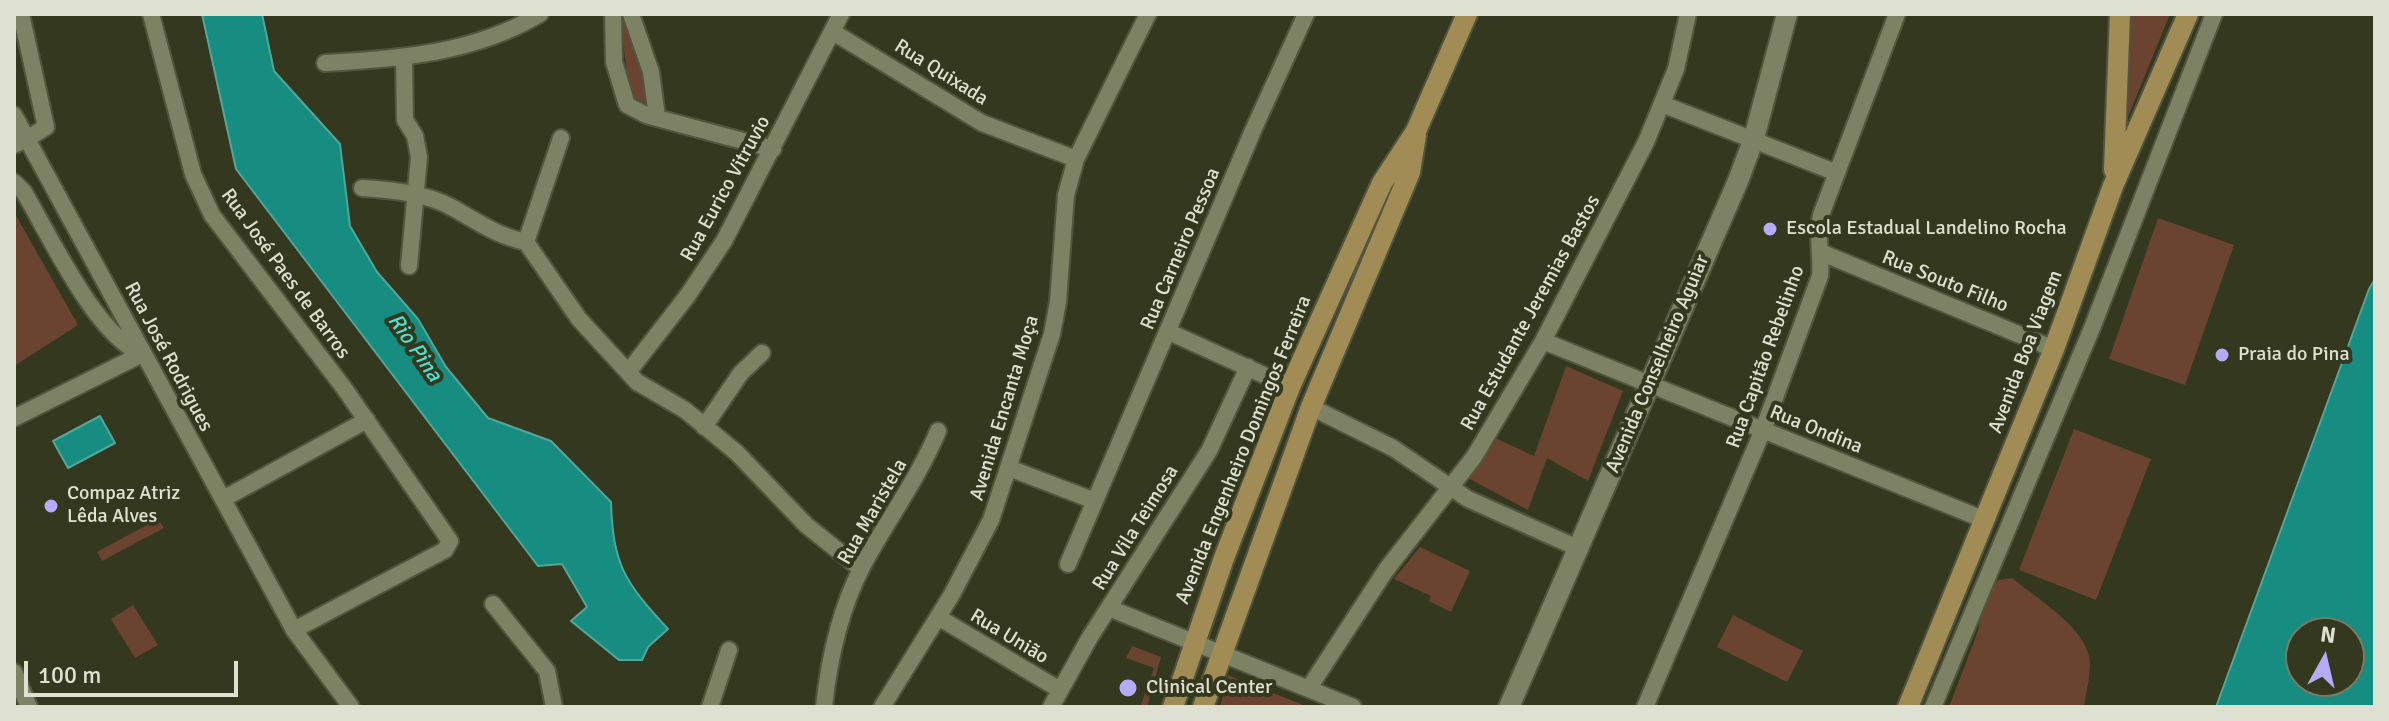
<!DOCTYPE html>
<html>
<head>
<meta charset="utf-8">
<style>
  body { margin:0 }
  #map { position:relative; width:2389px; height:721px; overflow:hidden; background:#34381e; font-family:Signika,sans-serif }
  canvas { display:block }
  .frame { position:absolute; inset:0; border:16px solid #dee1d1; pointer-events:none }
  .north { position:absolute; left:2285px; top:617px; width:80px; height:80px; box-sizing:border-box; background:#34381e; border:2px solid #787c66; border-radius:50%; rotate:8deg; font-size:22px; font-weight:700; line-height:32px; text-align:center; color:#dee1d1 }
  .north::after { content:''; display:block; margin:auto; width:28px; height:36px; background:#b4acf9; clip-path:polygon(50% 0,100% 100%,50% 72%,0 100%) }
  .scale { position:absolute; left:24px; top:661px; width:214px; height:36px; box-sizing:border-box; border:4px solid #dee1d1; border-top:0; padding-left:10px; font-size:24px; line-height:28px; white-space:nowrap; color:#dee1d1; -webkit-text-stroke:6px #34381e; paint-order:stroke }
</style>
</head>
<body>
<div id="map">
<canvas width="2389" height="721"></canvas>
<div class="frame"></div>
<div class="north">N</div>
<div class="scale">100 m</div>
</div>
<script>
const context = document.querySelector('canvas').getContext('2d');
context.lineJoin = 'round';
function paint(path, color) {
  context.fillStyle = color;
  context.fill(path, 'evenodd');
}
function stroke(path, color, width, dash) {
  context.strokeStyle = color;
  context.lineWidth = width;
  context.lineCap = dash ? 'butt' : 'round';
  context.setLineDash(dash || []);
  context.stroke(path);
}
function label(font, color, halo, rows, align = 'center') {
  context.font = font + ' Signika,sans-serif';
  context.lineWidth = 8;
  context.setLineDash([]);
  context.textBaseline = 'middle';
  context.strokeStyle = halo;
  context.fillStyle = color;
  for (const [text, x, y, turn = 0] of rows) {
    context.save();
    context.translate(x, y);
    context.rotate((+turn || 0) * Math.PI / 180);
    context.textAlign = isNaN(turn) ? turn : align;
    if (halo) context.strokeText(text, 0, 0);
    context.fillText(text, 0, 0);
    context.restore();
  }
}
const green = new Path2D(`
  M 619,14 L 626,14 L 642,58 L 646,103 L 634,100 L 630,93 Z
  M 2129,14 L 2170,14 L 2119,139 Z
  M 14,212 L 78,325 L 14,366 Z
  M 2158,218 L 2234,245 L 2185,385 L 2109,359 Z
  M 1566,366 L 1623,391 L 1588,481 L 1547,458 L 1528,510 L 1466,477 L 1495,438 L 1534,456 Z
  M 2074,429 L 2151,459 L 2096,600 L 2019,570 Z
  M 158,519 L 164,528 L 102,561 L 97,552 Z
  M 1420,547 L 1470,571 L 1451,612 L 1429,601 L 1431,596 L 1394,579 Z
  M 2012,578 C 2035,597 2090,630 2090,663 C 2090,678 2086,693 2084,707 L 1949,707 L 1978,631 L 1986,591 L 1998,580 Z
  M 133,605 L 158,645 L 135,658 L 111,619 Z
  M 1733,615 L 1803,651 L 1787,682 L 1717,647 Z
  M 1132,646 L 1161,657 L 1147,707 L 1140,707 L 1154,668 L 1126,658 Z
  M 1228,675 L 1301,704 L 1301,707 L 1220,707 Z`);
const water = new Path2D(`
  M 202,14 L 262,14 L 274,71 L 340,144 L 350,226 L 377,272 L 418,319 L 446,367 L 488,418 L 551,441 L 611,502 C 613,566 625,582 668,629 L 648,647 L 642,660 L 619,660 L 571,621 L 587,607 L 562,564 L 538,566 L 236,169 Z
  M 2375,279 L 2375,707 L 2216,707 L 2369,289 ZM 2349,633 L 2349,681 L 2301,681 L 2301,633 Z
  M 100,416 L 115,443 L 68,468 L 53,441 Z`);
const street = new Path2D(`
  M 21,14 L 46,127 L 27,139 L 294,630 L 351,707
  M 151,14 L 193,174 L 212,215 L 344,388 L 450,541 L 445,550 L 294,630
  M 613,14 L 614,62 L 627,105 L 646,115 L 773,149
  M 631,14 L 651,72 L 657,117
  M 833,32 L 982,123 L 1076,159
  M 404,58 L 405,120 L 415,136 L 419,157 L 409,266
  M 325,63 C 400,59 475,53 540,14
  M 1662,104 L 1837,173
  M 14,115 L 27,139 L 14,145
  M 14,182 L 24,192 C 50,236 96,336 142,354
  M 362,188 C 391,190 427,193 453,208 C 478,222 497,236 526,242 L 579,319 L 637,382 L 685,410 L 737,453 L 806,525 L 861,569
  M 526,242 L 561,138
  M 1820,252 L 2054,349
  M 1167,331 L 1290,387
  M 1543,341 L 1985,520
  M 629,371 L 688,295 L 724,241 L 841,14
  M 1311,407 L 1393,448 L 1468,499 L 1580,549
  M 14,418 L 142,354
  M 704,427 L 741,373 L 762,353
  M 1009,468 L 1095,501
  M 223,499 L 367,420
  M 1068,564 L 1255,126 L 1306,14
  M 493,604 L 547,671 L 554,707
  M 1109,608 L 1353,707
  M 938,617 L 1060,690
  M 14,672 L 29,707
  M 1309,688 L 1386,570 L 1474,457 L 1543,341 L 1646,142 L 1676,69 L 1688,14
  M 710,707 L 729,650
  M 824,707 C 829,659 840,609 863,565 C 887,520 918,479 938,431
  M 882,707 L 951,596 L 991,520 L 1052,334 L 1058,302 L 1066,195 L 1076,159 L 1148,14
  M 1051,707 L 1090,637 L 1209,451 L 1248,367
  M 1645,707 L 1763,430 L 1820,276 C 1822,255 1816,236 1821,215 L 1897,14
  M 1933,707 L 2092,328 L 2214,14`);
const secondary = new Path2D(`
  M 1509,707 L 1738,181 L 1754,138 L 1787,14`);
const primary = new Path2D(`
  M 2114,170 L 2120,14
  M 1173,707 L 1224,558 L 1290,387 L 1382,183 L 1416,131 L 1467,14
  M 1203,707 L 1311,407 L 1410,172 L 1416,135
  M 1908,707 L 2054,349 L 2113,186 L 2188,14`);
const markers = [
  [1770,229,8,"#b4acf9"],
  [2222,355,8,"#b4acf9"],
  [51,506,8,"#b4acf9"],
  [1128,688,10,"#b4acf9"]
];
const streetNames = [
  ["Rua Quixada",941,73,32],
  ["Rua Eurico Vitruvio",726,189,-61],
  ["Rua Carneiro Pessoa",1181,249,-67],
  ["Rua José Paes de Barros",285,274,54],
  ["Rua Souto Filho",1945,282,22],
  ["Rua Estudante Jeremias Bastos",1531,313,-61],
  ["Avenida Boa Viagem",2026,352,-69],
  ["Rua José Rodrigues",168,357,62],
  ["Rua Capitão Rebelinho",1766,357,-70],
  ["Avenida Conselheiro Aguiar",1658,364,-67],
  ["Avenida Encanta Moça",1005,408,-73],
  ["Rua Ondina",1816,430,22],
  ["Avenida Engenheiro Domingos Ferreira",1244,450,-68],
  ["Rua Maristela",873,512,-60],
  ["Rua Vila Teimosa",1136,528,-58],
  ["Rua União",1009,637,31]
];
const poiNames = [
  ["Escola Estadual Landelino Rocha",1786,229],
  ["Praia do Pina",2238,355],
  ["Compaz Atriz",67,494],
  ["Lêda Alves",67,517],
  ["Clinical Center",1146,688]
];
const waterNames = [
  ["Rio Pina",414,348,55]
];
paint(green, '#6a4431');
paint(water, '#178c81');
stroke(water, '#53a699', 2);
stroke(street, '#52553f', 20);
stroke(secondary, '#52553f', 24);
stroke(primary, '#52553f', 24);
stroke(street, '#7d8265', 16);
stroke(secondary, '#7d8265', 20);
stroke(primary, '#a28c55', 20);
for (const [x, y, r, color] of markers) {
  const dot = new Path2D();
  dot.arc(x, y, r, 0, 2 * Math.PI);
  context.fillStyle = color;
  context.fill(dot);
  stroke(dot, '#34381e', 3);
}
label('20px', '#dee1d1', '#34381e', streetNames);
label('20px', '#dee1d1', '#34381e', poiNames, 'left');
label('italic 22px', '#4de3d2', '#34381e', waterNames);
</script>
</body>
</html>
